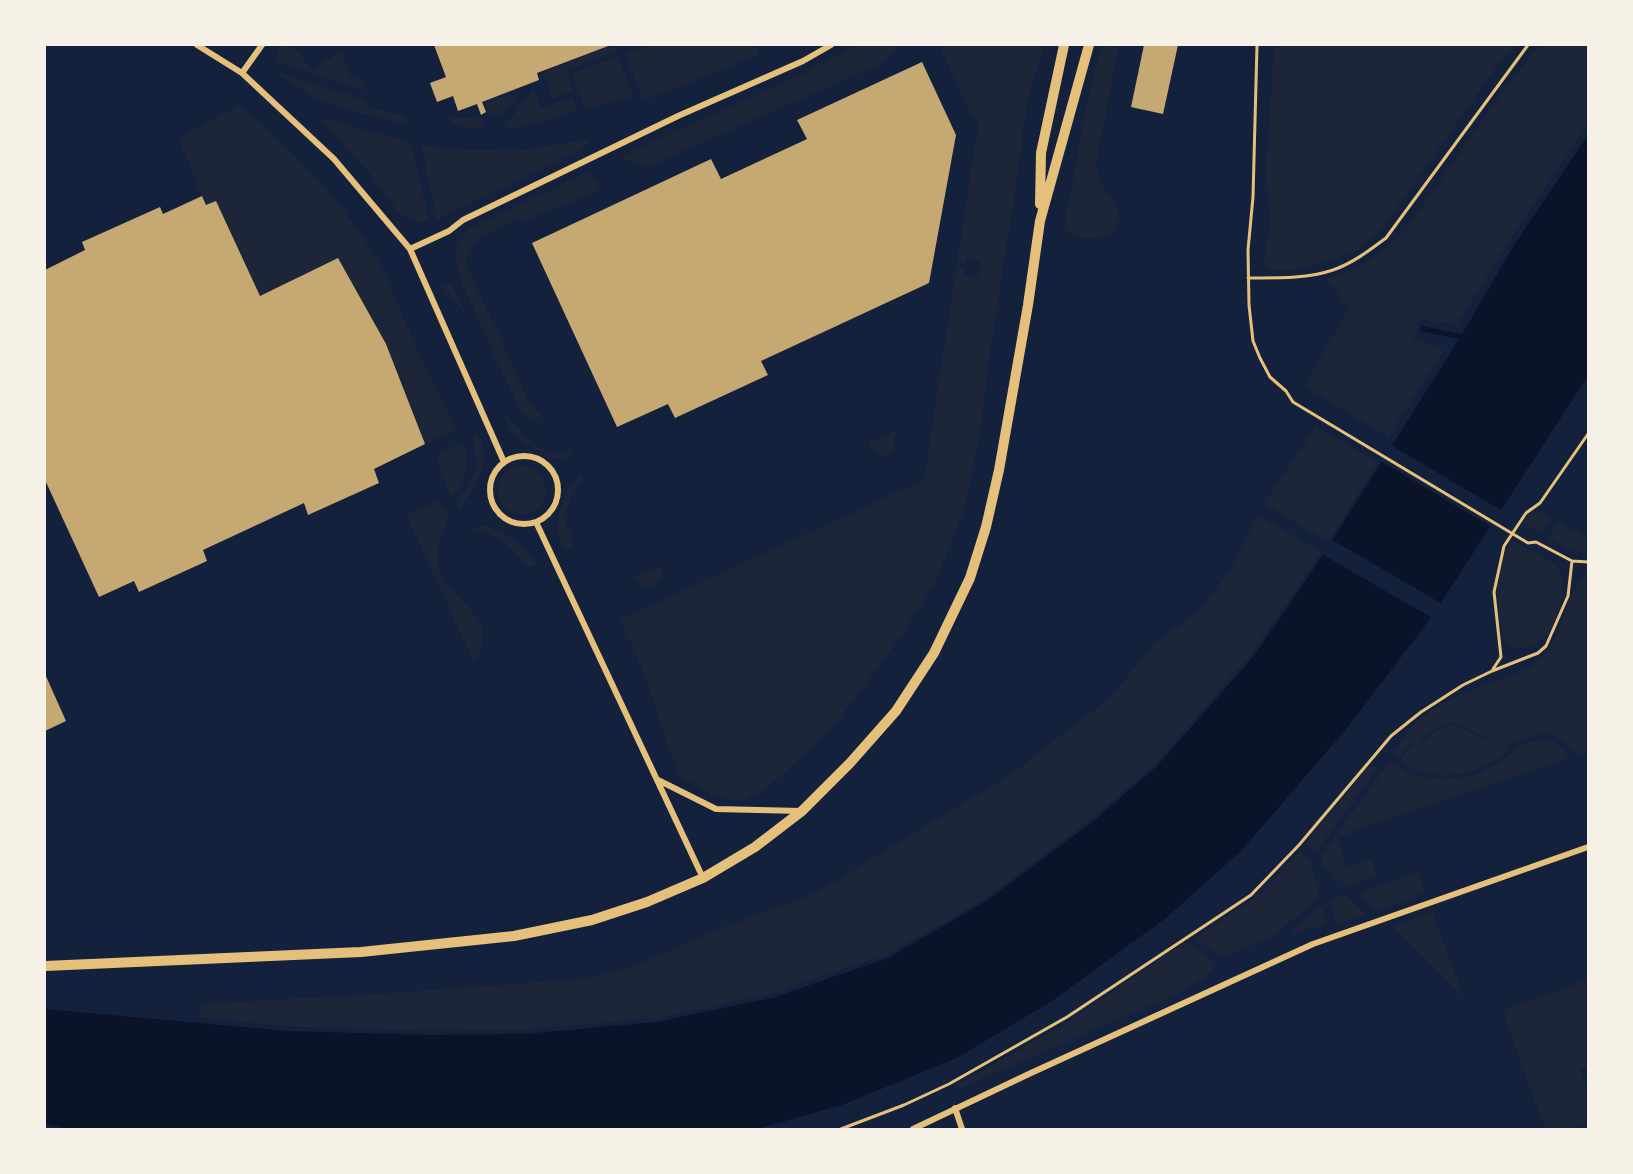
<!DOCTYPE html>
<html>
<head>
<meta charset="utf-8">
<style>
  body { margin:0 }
  #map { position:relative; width:1633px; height:1174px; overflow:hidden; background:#14213d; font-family:"Open Sans",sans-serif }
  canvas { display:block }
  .frame { position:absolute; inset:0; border:46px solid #f6f1e7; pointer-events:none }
</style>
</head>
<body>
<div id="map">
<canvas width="1633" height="1174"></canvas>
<div class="frame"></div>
</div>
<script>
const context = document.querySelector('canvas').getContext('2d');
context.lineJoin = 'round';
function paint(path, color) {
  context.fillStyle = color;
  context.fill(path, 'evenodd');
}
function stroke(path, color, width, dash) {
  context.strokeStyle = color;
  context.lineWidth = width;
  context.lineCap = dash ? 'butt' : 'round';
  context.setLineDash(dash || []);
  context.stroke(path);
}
const green = new Path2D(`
  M 280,45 L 292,45 L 313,71 L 340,51 L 352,78 L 359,75 L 366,91 L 283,64 L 277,61 L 277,54 Z
  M 615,45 L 618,51 L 566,70 L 573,91 L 553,99 L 543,72 Z
  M 649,45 L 756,45 L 760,54 L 671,91 L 643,100 L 625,53 Z
  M 858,45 L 900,45 L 883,63 L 647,167 L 623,159 L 622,156 L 806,72 Z
  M 939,45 L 1045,45 L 1030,92 L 1021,138 L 1023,140 L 989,359 L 979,440 L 964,509 L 938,576 L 903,634 L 835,724 L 790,768 L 765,789 L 742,801 L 715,796 L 681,777 L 669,749 L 647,681 L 632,645 L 619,620 L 924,480 L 978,124 L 970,114 ZM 966,258 L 981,261 L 978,278 L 963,275 L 964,268 L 959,267 L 959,263 L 965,264 Z
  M 1101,45 L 1119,45 L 1096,163 C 1096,170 1098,176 1100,182 C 1107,195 1121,203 1117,220 C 1112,245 1069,242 1064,227 L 1086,109 Z
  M 1274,45 L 1515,45 L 1499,63 L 1382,229 L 1355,252 L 1295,270 L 1269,270 L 1264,260 L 1270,220 L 1266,172 Z
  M 1540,45 L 1588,45 L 1588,125 L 1508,243 L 1457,324 L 1419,319 L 1414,340 L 1444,350 L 1388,437 L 1304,386 L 1349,308 L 1327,279 L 1356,268 L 1374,258 L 1406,230 L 1508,84 Z
  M 618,56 L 633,96 L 585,109 L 572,73 Z
  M 279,72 L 364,100 L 368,107 L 406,116 L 405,122 L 402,123 L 351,111 L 313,97 L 301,88 L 281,76 Z
  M 534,88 L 541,108 L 572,97 L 577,111 L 523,127 L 504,128 Z
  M 508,94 L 510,98 L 517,99 L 503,113 L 489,114 L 485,103 Z
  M 240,105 C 289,149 337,194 372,251 C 389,280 401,312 414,342 C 427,372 443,400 457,429 L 455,430 L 425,444 L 386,344 L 338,258 L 260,296 L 216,201 L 206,205 L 178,137 Z
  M 448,117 L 483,119 L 486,128 C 473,130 456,130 448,117 Z
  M 326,119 L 411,142 L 429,221 L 417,222 L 399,213 L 369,172 L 322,121 Z
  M 591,139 L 582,149 L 437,220 L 421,145 L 452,149 L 517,151 Z
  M 589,172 L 602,189 L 521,223 L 519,218 L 480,238 L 465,261 L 530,404 L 541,414 L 538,419 L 529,420 L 519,409 L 462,283 C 453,259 451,246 472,227 Z
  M 451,283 L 466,315 L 443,287 Z
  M 508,417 C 515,422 518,430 524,436 C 534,446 555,458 569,452 L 573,457 L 552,458 L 524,443 L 516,436 L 504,418 Z
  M 1316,427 L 1377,462 L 1328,542 L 1264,503 Z
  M 896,431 L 893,450 L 889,455 C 878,458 873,452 869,442 Z
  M 477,433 C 480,440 485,448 484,456 C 483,475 470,495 459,509 L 457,501 C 466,492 473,482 476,468 C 479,456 467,442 477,433 Z
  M 460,443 L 464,444 C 471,463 466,483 451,498 L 436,458 L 438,454 Z
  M498 490a24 24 0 1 1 48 0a24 24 0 1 1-48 0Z
  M 580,475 L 582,481 C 569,493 572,501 564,515 L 573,545 L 565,552 L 558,537 L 557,521 L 567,489 Z
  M 438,501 L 450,517 C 441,537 433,548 440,571 C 449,600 488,610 483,645 C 482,652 479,656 473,660 L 407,517 L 408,514 Z
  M 1539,511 L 1544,512 L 1551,518 L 1540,533 L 1524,522 L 1527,516 Z
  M 1257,515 L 1321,552 L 1251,654 L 1156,763 L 1096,815 L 984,899 L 886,955 L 775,993 L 658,1018 L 524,1030 L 426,1031 L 298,1027 L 201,1018 L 200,1004 L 377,994 L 580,979 L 631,967 L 726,926 L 816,893 L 1013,773 L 1112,696 L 1154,644 L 1201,609 L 1230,570 Z
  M 1560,521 L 1588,539 L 1588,555 L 1568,549 L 1548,538 Z
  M 487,525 C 511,536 525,542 536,566 L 527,566 C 513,550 496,527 471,533 L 468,531 L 479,526 Z
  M 1512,541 C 1525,549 1548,555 1558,569 C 1573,592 1548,659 1515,647 C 1509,645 1505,641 1503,635 C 1500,625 1500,613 1498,603 C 1496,586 1501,554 1512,541 Z
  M 660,566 C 672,581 644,597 633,577 Z
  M 1588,571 L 1588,751 L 1575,755 C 1569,745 1560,735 1547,733 C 1541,732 1530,736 1525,738 C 1521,739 1517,743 1512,744 C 1489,748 1470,721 1447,724 C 1435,725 1426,737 1418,745 L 1411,742 L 1399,758 L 1393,754 C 1400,744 1406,733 1415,724 C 1428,711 1448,700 1465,693 C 1485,685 1526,673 1540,659 C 1565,635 1563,596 1588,571 Z
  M 1454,725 L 1490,741 L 1512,748 C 1478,775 1439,787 1400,761 L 1413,744 L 1418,747 C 1429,736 1438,727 1454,725 Z
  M 1547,739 L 1564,748 L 1568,758 L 1337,837 L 1347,867 L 1371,859 L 1377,876 L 1347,887 L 1322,863 L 1320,857 L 1389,763 L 1411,775 L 1447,779 L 1477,775 L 1507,757 L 1524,744 Z
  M 1370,765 L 1377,768 L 1316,852 L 1305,843 Z
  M 1299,851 L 1311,860 L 1320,897 L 1272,937 L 1222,957 L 1195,939 L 1264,891 Z
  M 1418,871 L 1426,893 L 1376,911 L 1359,893 Z
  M 1345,894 L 1366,914 L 1336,925 L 1330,900 Z
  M 1322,906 L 1327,925 L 1289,933 Z
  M 1432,912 L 1464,998 L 1393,926 Z
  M 1185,942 L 1217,964 L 1206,976 L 1182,992 L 956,1090 L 955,1085 L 1062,1026 Z
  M 1588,980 L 1588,1067 L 1580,1069 L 1588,1091 L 1588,1122 L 1568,1129 L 1545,1129 L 1503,1013 L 1509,1007 Z`);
const water = new Path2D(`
  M 1588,135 L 1588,376 L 1433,615 L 1348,727 L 1241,851 L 1166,918 L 1052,1001 L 957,1058 L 842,1105 L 757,1129 L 67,1129 L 45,1124 L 45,1009 L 288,1031 L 430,1035 L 524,1034 L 657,1022 L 775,997 L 888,958 L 986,901 L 1096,819 L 1157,766 L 1253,657 L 1317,564 L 1461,336 L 1514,245 Z`);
const pier = new Path2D(`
  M 1389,444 L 1504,512 L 1493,528 L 1379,460 Z
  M 1329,538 L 1444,605 L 1436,617 L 1434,619 L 1320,553 Z`);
const stream = new Path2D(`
  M 1423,329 L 1466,338`);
const building = new Path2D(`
  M 434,45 L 611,45 L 537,73 L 539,80 L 482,102 L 486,112 L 481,115 L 477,104 L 458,111 L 453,96 L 437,102 L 430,83 L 446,77 Z
  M 1144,45 L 1178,45 L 1163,114 L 1131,107 Z
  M 922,62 L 956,135 L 929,283 L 761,361 L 768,375 L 675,418 L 668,404 L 617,427 L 532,243 L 711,159 L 721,179 L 807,139 L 797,120 Z
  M 202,196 L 206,205 L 216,201 L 260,296 L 338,258 L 386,344 L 425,444 L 374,469 L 379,483 L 308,515 L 304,503 L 203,550 L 207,561 L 139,592 L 134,581 L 99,597 L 45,480 L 45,270 L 85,250 L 82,242 L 160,207 L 163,214 Z
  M 45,674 L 66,721 L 45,731 Z`);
const path = new Path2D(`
  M 1257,45 L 1253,197 L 1248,250 L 1249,305 L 1253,341 L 1260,358 L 1270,377 L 1286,391 L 1293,402 L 1528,543 L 1536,542 L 1572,561 L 1588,562
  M 1248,278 C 1276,278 1307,279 1333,270 C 1353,263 1370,250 1386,238 L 1528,45
  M 1493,669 L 1501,657 L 1494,592 L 1504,546 L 1526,513 L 1540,503 L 1588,434
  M 841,1129 L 904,1105 L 949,1084 L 1067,1017 L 1251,895 L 1299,845 L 1391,736 L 1421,712 L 1463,685 L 1492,671 L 1538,653 L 1546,646 L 1568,596 L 1572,561`);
const minor = new Path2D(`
  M 197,45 L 242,73 L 334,159 L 410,249 L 504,462
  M 242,73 L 262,45
  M 410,249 L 449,231 L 463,220 L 678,116 L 803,61 L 831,45
  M490 490a34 34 0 1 1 68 0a34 34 0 1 1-68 0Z
  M 536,522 L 703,878
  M 658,780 L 716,809 L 801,811
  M 955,1108 L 962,1129
  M 913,1129 L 1031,1073 L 1313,944 L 1588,847`);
const secondary = new Path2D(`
  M 1040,204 L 1041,153 L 1064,45
  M 45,966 L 361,952 L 514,936 L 592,920 L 647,902 L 703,878 L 755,847 L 802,811 L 850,763 L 896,711 L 934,653 L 970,578 L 986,527 L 999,470 L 1028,305 L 1040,221 L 1089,45`);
paint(green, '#1d2539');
paint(water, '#0b132b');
paint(pier, '#14213d');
stroke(stream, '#0b132b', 5);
paint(building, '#c6a872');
stroke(path, '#e5c07b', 3);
stroke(minor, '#e5c07b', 6);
stroke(secondary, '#e5c07b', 10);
</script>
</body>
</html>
